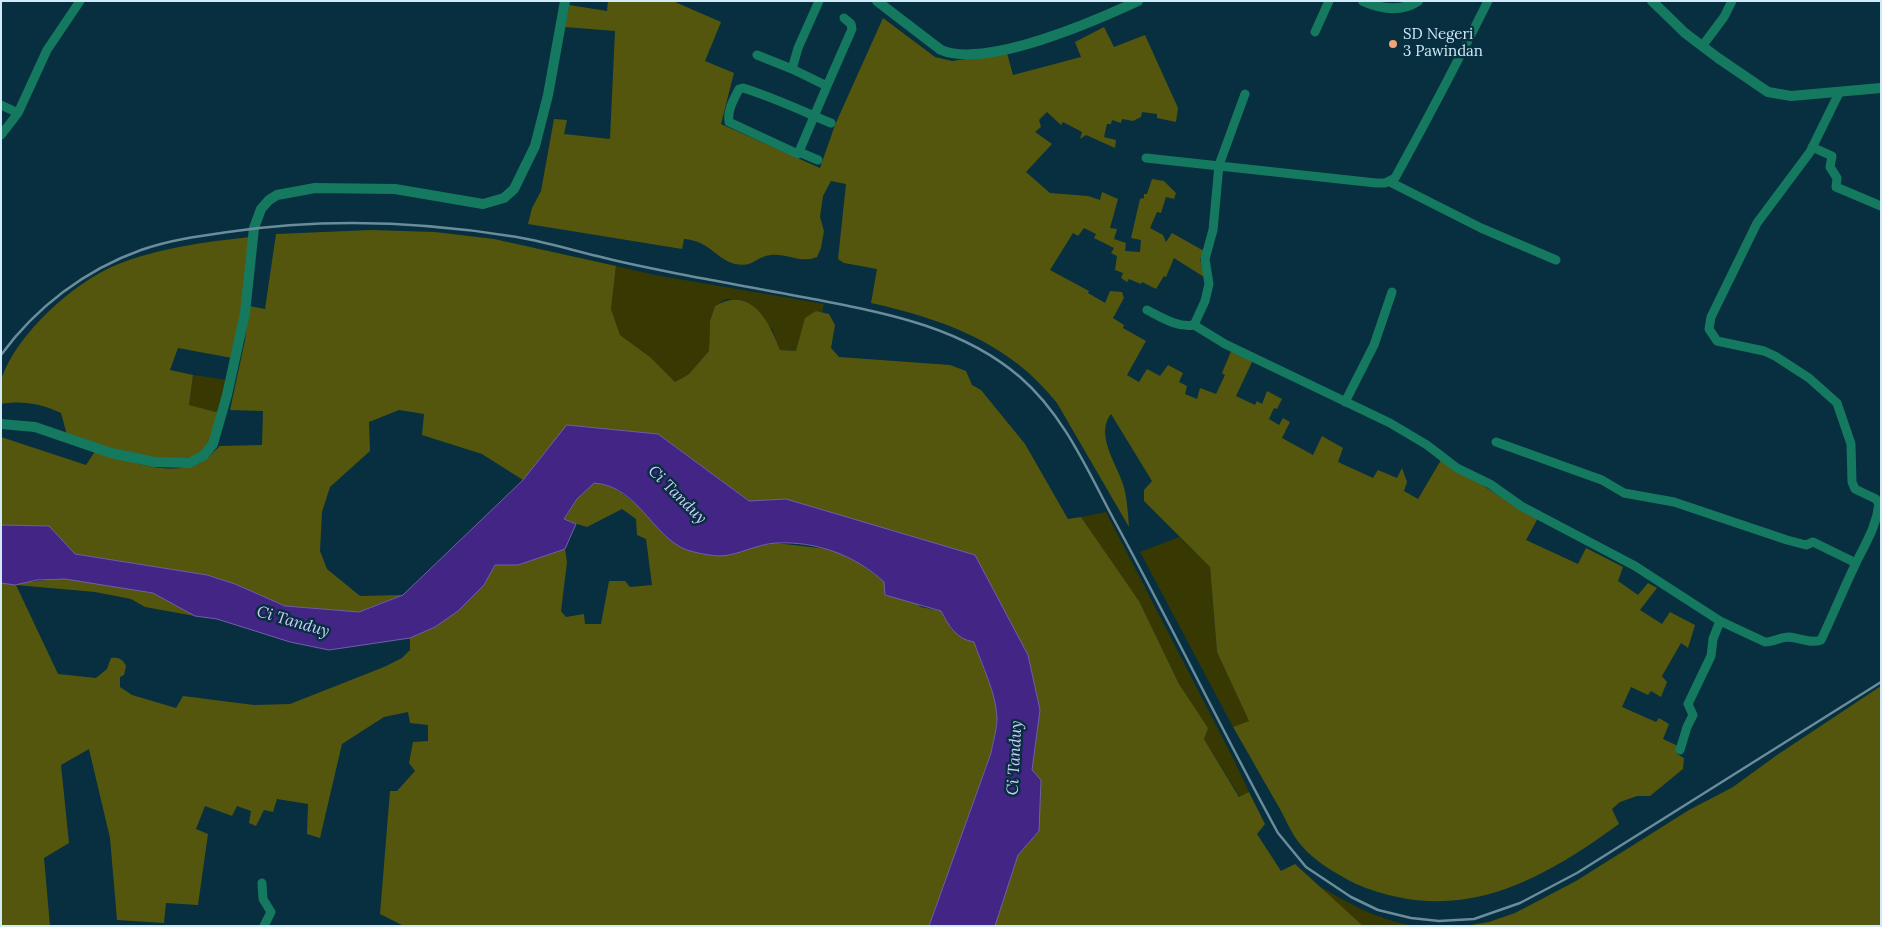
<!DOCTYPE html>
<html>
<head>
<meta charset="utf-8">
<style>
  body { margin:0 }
  #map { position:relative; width:1882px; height:927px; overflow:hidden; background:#072f3f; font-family:Lora,serif }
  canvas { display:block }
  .frame { position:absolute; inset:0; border:2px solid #d1eaf8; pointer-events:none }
</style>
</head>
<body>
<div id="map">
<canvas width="1882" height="927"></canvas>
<div class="frame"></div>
</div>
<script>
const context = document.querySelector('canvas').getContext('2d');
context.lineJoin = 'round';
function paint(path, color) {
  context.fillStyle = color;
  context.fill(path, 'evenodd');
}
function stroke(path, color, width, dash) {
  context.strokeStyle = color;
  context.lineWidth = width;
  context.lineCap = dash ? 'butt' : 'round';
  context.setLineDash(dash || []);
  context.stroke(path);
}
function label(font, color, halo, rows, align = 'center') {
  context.font = font + ' Lora,serif';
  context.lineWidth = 5;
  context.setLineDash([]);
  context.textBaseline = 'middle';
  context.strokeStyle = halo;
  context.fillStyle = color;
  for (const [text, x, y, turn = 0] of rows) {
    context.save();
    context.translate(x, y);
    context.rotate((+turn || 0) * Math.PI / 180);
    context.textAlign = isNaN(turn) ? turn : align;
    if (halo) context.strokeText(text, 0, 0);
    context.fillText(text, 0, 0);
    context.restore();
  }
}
const green = new Path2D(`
  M 616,266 L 655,275 L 824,304 L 822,312 L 816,311 L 796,351 L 780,350 L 772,329 L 742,300 L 726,299 L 715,306 L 710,321 L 709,351 L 689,374 L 675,382 L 650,357 L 620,335 L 611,309 Z
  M 193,375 L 228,380 L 220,413 L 189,405 Z
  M 1106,512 L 1234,760 L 1249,792 L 1240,797 L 1204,739 L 1207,728 L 1179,684 L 1139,601 L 1081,517 Z
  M 1179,537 L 1210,567 L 1217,652 L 1249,721 L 1233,727 L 1140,552 Z
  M 1314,883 C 1346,902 1377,920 1415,926 L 1363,926 Z`);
const forest = new Path2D(`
  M 608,1 L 675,2 L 721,22 L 705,61 L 734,73 L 721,124 L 820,168 L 835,125 L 883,18 L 935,57 L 952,61 L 1007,53 L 1013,75 L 1081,57 L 1075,42 L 1104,27 L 1114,47 L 1145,35 L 1178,108 L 1176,122 L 1157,118 L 1157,114 L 1142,112 L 1141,117 L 1133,121 L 1122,119 L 1121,123 L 1112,120 L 1111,124 L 1107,124 L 1104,137 L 1116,140 L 1115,148 L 1086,135 L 1080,139 L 1082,132 L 1063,122 L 1061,125 L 1047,112 L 1039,120 L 1041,127 L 1035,132 L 1052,144 L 1026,172 L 1050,193 L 1088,196 L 1100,200 L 1102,192 L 1118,199 L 1110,228 L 1117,229 L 1114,239 L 1126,243 L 1125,251 L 1140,252 L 1141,240 L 1131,238 L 1140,199 L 1144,198 L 1144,194 L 1147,194 L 1152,179 L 1164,181 L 1176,193 L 1174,199 L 1166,197 L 1161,213 L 1157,212 L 1150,228 L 1163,235 L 1166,242 L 1172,233 L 1204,251 L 1200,259 L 1204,277 L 1174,258 L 1166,277 L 1164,276 L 1156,289 L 1142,282 L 1141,284 L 1129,279 L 1127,282 L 1121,278 L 1123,273 L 1115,270 L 1117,256 L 1111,253 L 1114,248 L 1094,238 L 1096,234 L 1084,228 L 1078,236 L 1073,233 L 1050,270 L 1089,291 L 1088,293 L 1105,303 L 1110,291 L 1122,292 L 1124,298 L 1113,318 L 1124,325 L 1123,328 L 1146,341 L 1127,375 L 1139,382 L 1147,369 L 1160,376 L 1168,365 L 1183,373 L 1179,382 L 1187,386 L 1185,394 L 1197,399 L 1200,388 L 1216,394 L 1225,375 L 1222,373 L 1232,349 L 1253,360 L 1236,396 L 1255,405 L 1257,401 L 1262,404 L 1267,391 L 1282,399 L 1277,409 L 1274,408 L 1269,419 L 1279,425 L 1283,418 L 1290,422 L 1282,438 L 1313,455 L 1322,436 L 1343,448 L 1338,462 L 1373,478 L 1378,470 L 1397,478 L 1402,468 L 1407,482 L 1404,491 L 1418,499 L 1441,460 C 1474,478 1504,501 1538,518 L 1526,540 L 1578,564 L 1586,548 L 1623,567 L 1618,581 L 1638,595 L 1648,583 L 1657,588 L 1640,610 L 1662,624 L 1670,612 L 1695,625 L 1688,648 L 1681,643 L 1662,676 L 1667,682 L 1661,697 L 1651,691 L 1648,695 L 1631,687 L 1622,707 L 1656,722 L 1659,718 L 1669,724 L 1663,739 L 1678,746 L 1677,754 L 1684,758 L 1683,769 L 1650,796 L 1637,796 L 1620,802 L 1612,809 L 1619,824 C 1538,883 1458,927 1356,884 C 1337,874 1315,862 1301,845 C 1292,835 1286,820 1280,809 C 1264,782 1249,754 1233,727 L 1249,721 L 1217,652 L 1210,567 L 1144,501 L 1144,490 L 1152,481 L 1111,414 C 1095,434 1116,463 1123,484 C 1127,498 1128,512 1129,527 L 1057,403 C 1010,343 943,319 871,303 L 877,269 L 844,263 L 838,259 L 846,184 L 831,181 L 823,196 L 820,217 L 824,231 L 821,248 L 817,257 C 802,264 787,253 771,255 C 756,256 754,268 735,264 C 716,259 710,241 684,239 L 682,249 L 528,224 L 532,208 L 541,191 L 554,119 L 567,120 L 564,134 L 610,139 L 615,31 L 565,27 L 569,5 L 607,11 Z
  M 371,230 L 435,232 L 494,239 L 616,266 L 611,309 L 620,335 L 650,357 L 675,382 L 689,374 L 709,351 L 710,321 L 715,306 C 751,285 769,321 780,350 L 796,351 L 805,318 L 816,311 L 829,314 L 835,325 L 831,348 L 839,357 L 950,365 L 966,371 L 972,385 L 981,390 L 1025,444 L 1068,519 L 1081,517 L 1139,601 L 1179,684 L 1208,728 L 1204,739 L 1239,797 L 1249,792 L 1265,824 L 1257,834 L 1281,871 L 1295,864 L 1363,926 L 995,926 L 1018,855 L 1039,831 L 1032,770 L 1040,710 L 1028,655 L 786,499 L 749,501 L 658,434 L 568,425 L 523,480 L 482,454 L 422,435 L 424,414 L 399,410 L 369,422 L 370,451 L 330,487 L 322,512 L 320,551 L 327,569 L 360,596 L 402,595 L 359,612 L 285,606 L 235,584 L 207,575 L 75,554 L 49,526 L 1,525 L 1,437 L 86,465 L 96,450 C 127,461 170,478 202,462 C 208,458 214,451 220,446 L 262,445 L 263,411 L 230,410 L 245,340 L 249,306 L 265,309 L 276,234 Z
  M 250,237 L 241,315 L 232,358 L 178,348 L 170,370 L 193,375 L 189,405 L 220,413 C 217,422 216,435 211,443 C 186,480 102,445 67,435 L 61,413 C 42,404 22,400 1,404 C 1,396 0,385 2,377 C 18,333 73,283 116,265 C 158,248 205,242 250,237 Z
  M 594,483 L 606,484 L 620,492 L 636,504 L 668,537 L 748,548 L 776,543 L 828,549 L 850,557 L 921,607 L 941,611 L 952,630 L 974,642 C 982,666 996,692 997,718 C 997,729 993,742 991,753 L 929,926 L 404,926 L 380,914 L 390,791 L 397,791 L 415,771 L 409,763 L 413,742 L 428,741 L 428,725 L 410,723 L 408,712 L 384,717 L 342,744 L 320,838 L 307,834 L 308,804 L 277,799 L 273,812 L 264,810 L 256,826 L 249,823 L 251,811 L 237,806 L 232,816 L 205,806 L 196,829 L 208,834 L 198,905 L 166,903 L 164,923 L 117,920 L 110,838 L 89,749 L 61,765 L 69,843 L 44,858 L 50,926 L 1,926 L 1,583 C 22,585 42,579 63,579 C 83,579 137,585 154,593 C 168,600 182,608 195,616 L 145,607 L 131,599 L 95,592 L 16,585 L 58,674 L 96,678 L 107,669 L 111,658 C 118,657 123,659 126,666 L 124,675 L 120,677 L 120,687 L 132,695 L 176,708 L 183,696 L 254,705 L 290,704 L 384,667 L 402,658 L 410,650 L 410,638 L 435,627 L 484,585 L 495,565 L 518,565 L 565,549 L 567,562 L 561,611 L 566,617 L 584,614 L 585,624 L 601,624 L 609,581 L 625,581 L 630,587 L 652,585 L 646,539 L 637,535 L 636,519 L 622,509 L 587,527 L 564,520 L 577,499 Z
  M 1881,686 L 1881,926 L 1465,926 L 1489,922 L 1515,913 L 1576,881 L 1689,810 L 1733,787 L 1777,755 Z`);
const water = new Path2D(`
  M 567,425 L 658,434 L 749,501 L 786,499 L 975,555 L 1028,655 L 1040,710 L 1032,770 L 1041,780 L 1039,831 L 1018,855 L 995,926 L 929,926 L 991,753 C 993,742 997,729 997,718 C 996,692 982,666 974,642 C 956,639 949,626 941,611 L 885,595 L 884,582 C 855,555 816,541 776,543 C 757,544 739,555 721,556 C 713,556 702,554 694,552 C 654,544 641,486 594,483 L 577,499 L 564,519 L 576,524 L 565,549 L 518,565 L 495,565 L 484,585 L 458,611 L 435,627 L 410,638 L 329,650 L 290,642 L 217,619 L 195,616 L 153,593 L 65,579 L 37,580 L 15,585 L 1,583 L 1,525 L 49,526 L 75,554 L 207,575 L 235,584 L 285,606 L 359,612 L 403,595 L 523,480 Z`);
const minor = new Path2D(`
  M 819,1 L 798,48 L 792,69 L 827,86 C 817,109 808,131 798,154 L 729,122 C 727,110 734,99 739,89 L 743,88 C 773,97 802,111 831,123
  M 1315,32 L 1329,1
  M 1703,45 L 1724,17 L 1732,1
  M 757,55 L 792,69
  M 827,86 L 852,29 L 851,24 L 844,18
  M 1245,94 L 1219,165 L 1213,230 L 1205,259 L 1209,284 L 1205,301 L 1194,325 L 1225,344 L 1390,423 L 1427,445 L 1457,468 L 1490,484 L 1521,506 L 1635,566 L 1720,621 L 1765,642 C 1774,642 1780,637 1789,637 C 1800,638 1811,644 1821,640 C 1833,615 1843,590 1855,565 C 1865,544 1876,528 1879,504 L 1876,499 L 1855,489 L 1852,482 L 1851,444 L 1837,403 L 1809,378 L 1775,356 L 1764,351 L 1717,341 L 1709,329 L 1711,317 L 1757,223 L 1810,152 L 1839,93
  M 1,105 L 18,113
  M 1,135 L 18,113 L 47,50 L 80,1
  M 1812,147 L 1832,156 L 1830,167 L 1837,178 L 1836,187 L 1881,206
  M 799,152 L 818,160
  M 1146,158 L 1376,183 L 1385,183 L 1395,178 C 1427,120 1458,61 1488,1
  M 1390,182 L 1481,228 L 1556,260
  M 1147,310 C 1161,317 1178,328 1194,325
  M 1345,402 L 1374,345 L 1392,292
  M 1496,442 L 1602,480 L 1624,493 L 1674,502 L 1787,540 L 1806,545 L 1813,542 L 1856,563
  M 1680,750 L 1687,727 L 1693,715 L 1688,704 L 1711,656 L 1713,639 L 1720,621
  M 262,883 L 263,899 L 271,912 L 264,926`);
const tertiary = new Path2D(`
  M 877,1 L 941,50 C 986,69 1095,21 1138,1
  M 1363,1 C 1381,9 1401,12 1418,1
  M 1652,1 L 1685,33 L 1718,58 L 1768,92 L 1791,96 L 1881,88
  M 1,424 L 35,427 L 111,453 L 154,462 L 189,463 L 203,456 L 213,444 L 227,395 L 245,313 L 254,228 L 261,209 L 269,200 L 277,195 L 315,188 L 395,189 L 483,204 L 504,198 L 514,189 L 535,146 L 548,95 L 565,1`);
const rail = new Path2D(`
  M 1,355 C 36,307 85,270 141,250 C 169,240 199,236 228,232 C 322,218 416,221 510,236 C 539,240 568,249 597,256 C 631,265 665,271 700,278 C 739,285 779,293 819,300 C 890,314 963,328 1020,377 C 1063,414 1087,469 1113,518 C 1170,622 1221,729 1278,833 L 1306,867 L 1351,897 L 1378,910 L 1411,918 L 1439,921 L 1474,919 L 1520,903 L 1577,873 L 1881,682`);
const markers = [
  [1393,44,5,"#efa376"]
];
const poiNames = [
  ["SD Negeri",1403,35],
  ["3 Pawindan",1403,52]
];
const waterNames = [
  ["Ci Tanduy",677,495,45],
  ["Ci Tanduy",293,622,16],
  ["Ci Tanduy",1015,758,-87]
];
paint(green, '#383902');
paint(forest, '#54560d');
paint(water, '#432585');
stroke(water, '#6e60a8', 1);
stroke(minor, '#157960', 9);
stroke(tertiary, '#157960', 10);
stroke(rail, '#6b8c9b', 2.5);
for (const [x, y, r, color] of markers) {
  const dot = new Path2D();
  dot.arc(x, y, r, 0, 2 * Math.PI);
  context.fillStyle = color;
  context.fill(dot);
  stroke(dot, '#072f3f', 2);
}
label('15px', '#d1eaf8', '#072f3f', poiNames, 'left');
label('italic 16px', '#d2caff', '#072f3f', waterNames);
</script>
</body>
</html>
